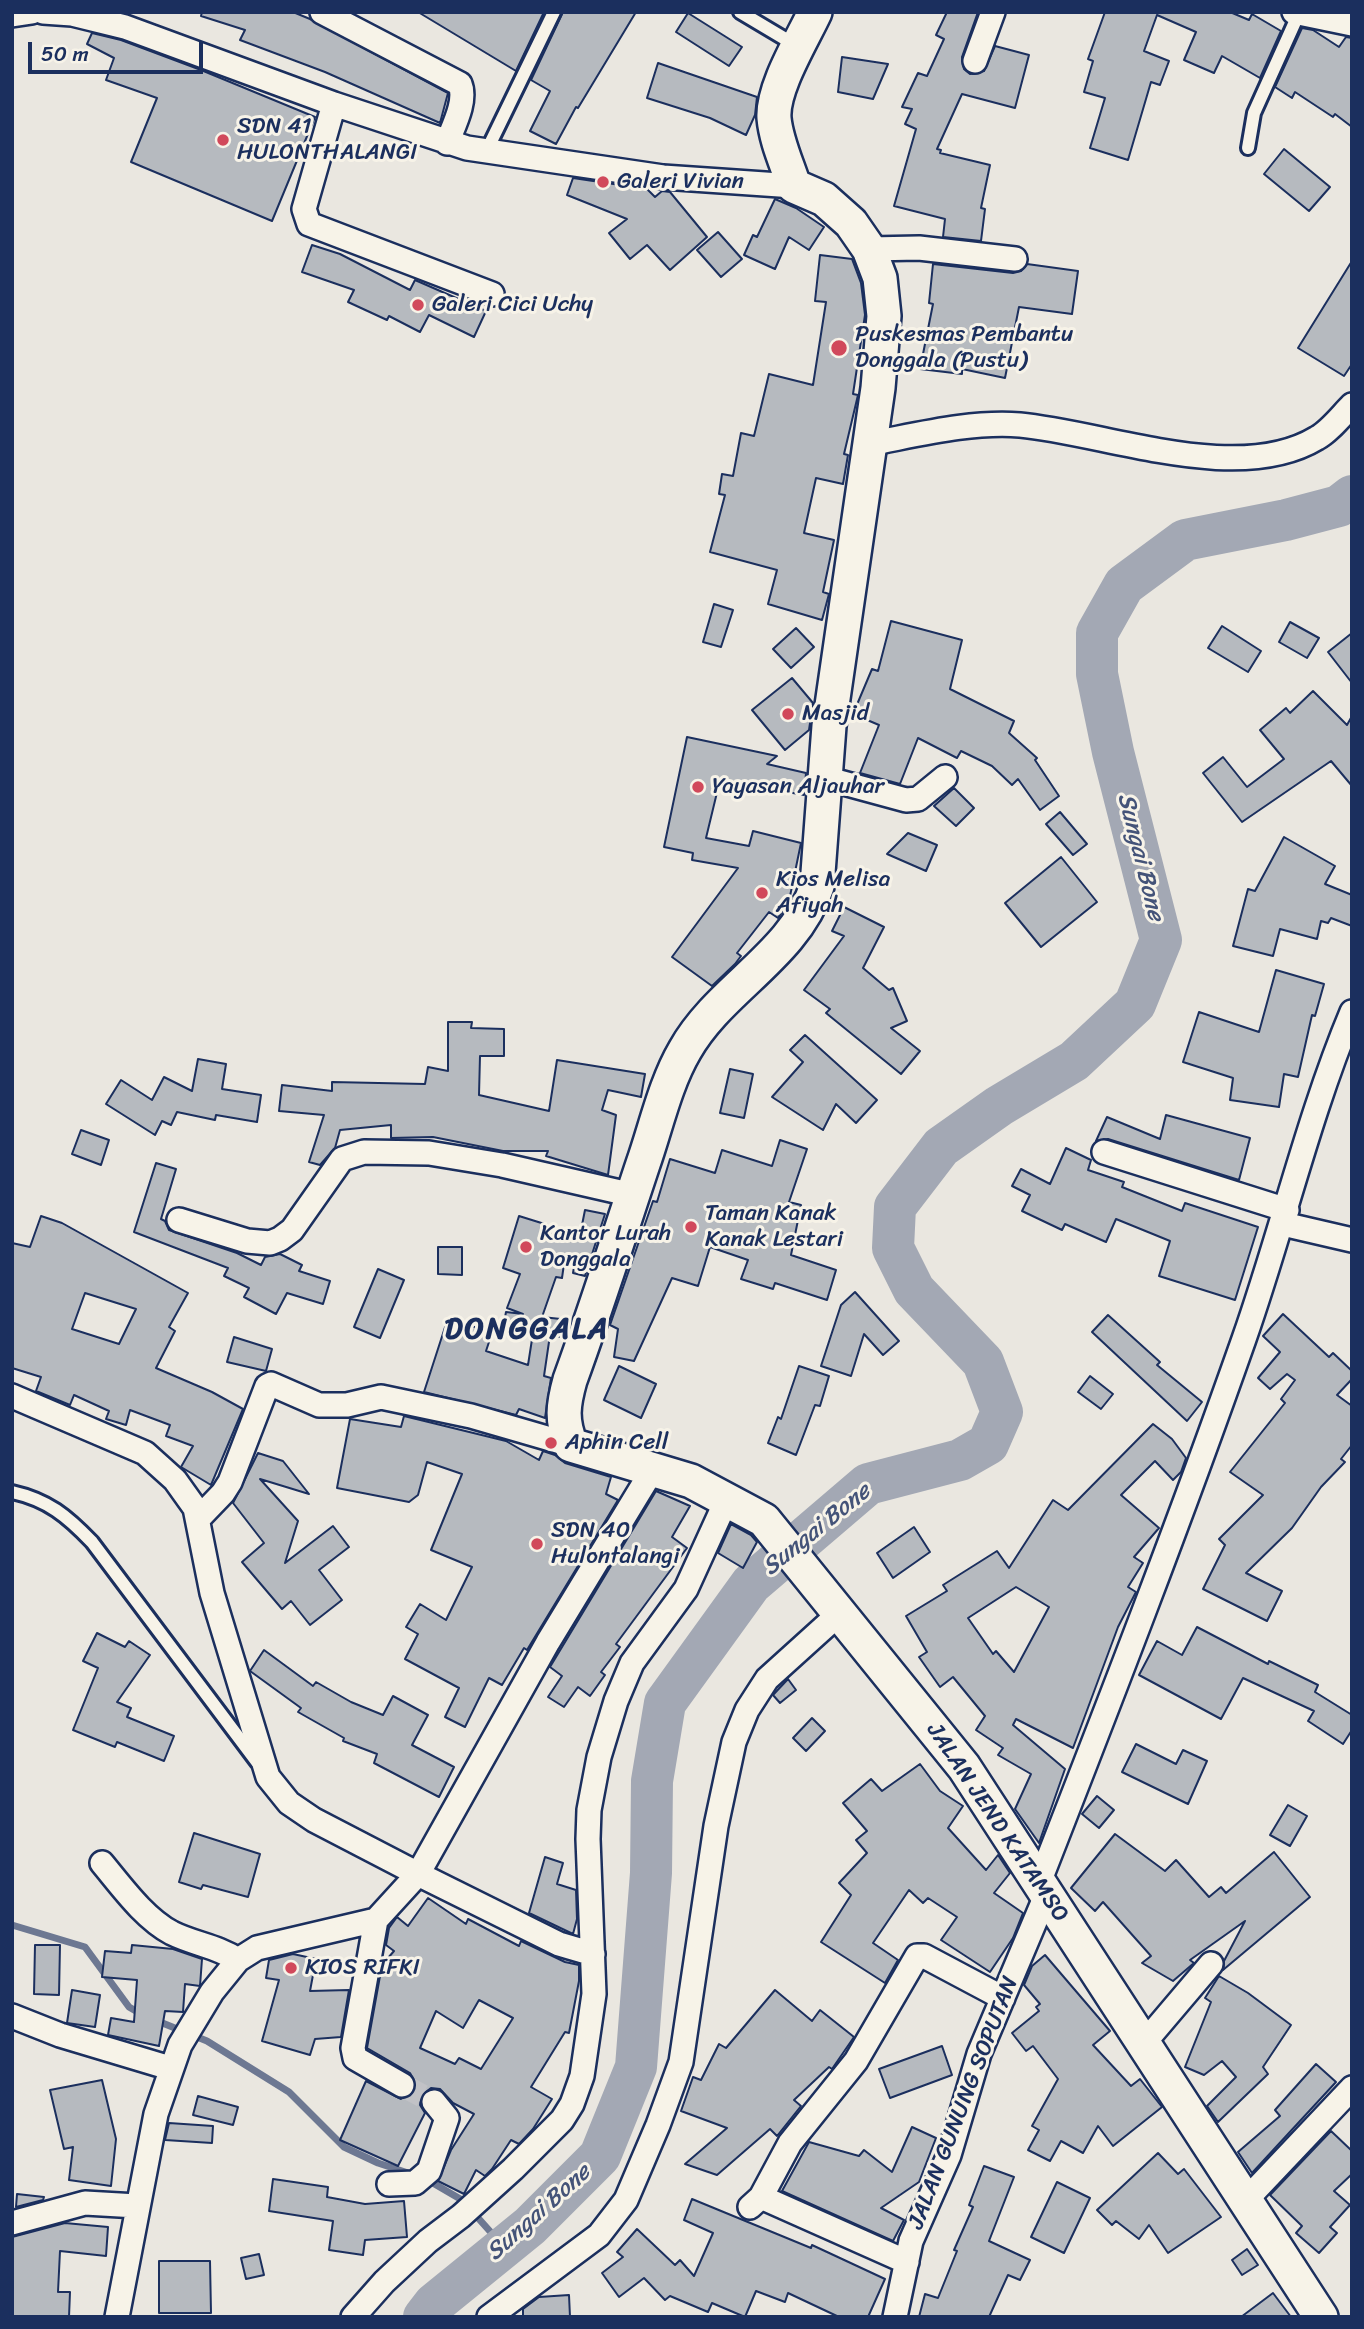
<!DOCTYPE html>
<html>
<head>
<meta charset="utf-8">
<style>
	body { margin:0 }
	#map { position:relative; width:1364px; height:2329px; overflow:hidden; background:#eae7e0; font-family:Sriracha,sans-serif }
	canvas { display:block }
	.frame { position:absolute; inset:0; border:14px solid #1b2f5e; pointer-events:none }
	.scale { position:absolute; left:28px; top:42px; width:175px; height:32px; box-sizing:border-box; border:4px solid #1b2f5e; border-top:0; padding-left:9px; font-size:21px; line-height:24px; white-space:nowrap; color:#1b2f5e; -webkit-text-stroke:5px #f7f3e8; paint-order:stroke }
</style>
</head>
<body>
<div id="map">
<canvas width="1364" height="2329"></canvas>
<div class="frame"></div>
<div class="scale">50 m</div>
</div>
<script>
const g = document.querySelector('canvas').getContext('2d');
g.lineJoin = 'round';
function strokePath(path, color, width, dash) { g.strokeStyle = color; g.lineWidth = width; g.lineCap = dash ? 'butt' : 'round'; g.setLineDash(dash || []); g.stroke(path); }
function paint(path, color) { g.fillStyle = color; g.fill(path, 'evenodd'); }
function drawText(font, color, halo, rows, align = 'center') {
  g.font = font + ' Sriracha,sans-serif'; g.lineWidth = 6; g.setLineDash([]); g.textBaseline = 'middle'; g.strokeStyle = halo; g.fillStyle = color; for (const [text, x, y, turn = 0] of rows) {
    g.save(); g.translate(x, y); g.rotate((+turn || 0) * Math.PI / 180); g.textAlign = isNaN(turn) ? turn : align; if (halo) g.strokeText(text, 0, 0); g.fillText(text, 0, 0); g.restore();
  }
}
strokePath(new Path2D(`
	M12,1925L85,1947L129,2007L141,2014
	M155,2020L207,2041L289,2092L344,2147L378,2163L411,2174
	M426,2179L462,2200L504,2247`), '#6d7892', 7);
strokePath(new Path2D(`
	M424,2317L434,2304L530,2226L600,2156L636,2067L651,1873L652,1781L665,1703L751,1584L868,1484L960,1460L988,1444L1002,1412L983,1362L914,1290L893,1248L895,1207L941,1147L999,1106L1074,1061L1135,1004L1161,940L1113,752L1097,674V633L1124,585L1185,540L1286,520L1339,506L1352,496`), '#a3a8b4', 42);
const building = new Path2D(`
	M202,12H293L310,19L448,93L440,123L325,72L240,40L245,30L201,16Z
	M418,12H544L516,71Z
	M563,12H636L578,108L576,107L556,144L530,131L550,91L531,80Z
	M947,12H978L962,57L964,69L970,74L984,71L995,46L1029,55L1015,108L962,94L937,149L941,150L940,153L990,165L981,208L985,209L981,241L943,237L945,219L894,206L916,129L905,124L912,109L902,107L918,73L927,76L944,39L936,35Z
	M1105,12H1230L1249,20L1252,14L1281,31L1260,78L1222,56L1214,73L1184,60L1196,32L1157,15L1144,51L1169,61L1160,85L1151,82L1128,160L1090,148L1105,98L1084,92L1093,61L1088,59Z
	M688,13L742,47L729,66L676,32Z
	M1302,28L1313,30L1339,47L1346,37L1352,38V127L1335,114L1333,117L1295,92L1292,98L1275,87Z
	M92,33L121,40L201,70L315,117L272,221L131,162L157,98L106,80L114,58L87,44Z
	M842,57L888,64L873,99L838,92Z
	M658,63L757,97L755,115L746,135L710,118L647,98Z
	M1284,149L1330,187L1309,211L1264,174Z
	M573,178L647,189L655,197L662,191L670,192L707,237L670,270L647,245L630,259L609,233L627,219L567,195Z
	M775,199L796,208L824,227L809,250L789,237L775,269L744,255L753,235L757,237Z
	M718,232L742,259L721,277L697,250Z
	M312,245L340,254L410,290L415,280L486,311L474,337L429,315L420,332L389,316L387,320L348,302L354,290L302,272Z
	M820,255L852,259L861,283L865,315L853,394L858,395L844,454L848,455L843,484L816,478L804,533L834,540L823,592L829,594L822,620L768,604L777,570L710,552L725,495L719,494L722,474L733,476L741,433L754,436L769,374L813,385L826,302L815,301Z
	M1352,261V364L1344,376L1298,348Z
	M933,264L1013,273L1021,271L1027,264L1078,271L1072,314L1019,307L1005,378L962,369V374L920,369L933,304L929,303Z
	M714,604L733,610L721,647L703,642Z
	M891,621L962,640L950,689L1014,721L1009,733L1037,758L1035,760L1059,796L1040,810L1018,779L1012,785L992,766L961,751L957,758L918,738L900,784L860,773L879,725L853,714L872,669L878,671Z
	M1290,622L1319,638L1307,658L1279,642Z
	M1222,626L1261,651L1248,672L1208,648Z
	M796,628L814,647L791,668L773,649Z
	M1352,633V683L1328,652Z
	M792,678L813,703L809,730L785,750L752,710Z
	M1313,691L1347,725L1352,716V786L1331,761L1242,822L1203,773L1223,757L1247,787L1284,759L1260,730L1286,708L1290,713Z
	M687,737L777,756L767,764L806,773L804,795L720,780L706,838L749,846L753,831L801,843L789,901L778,918L769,912L737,953L741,956L735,964L712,986L672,957L738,868L692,860L693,853L664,847Z
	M954,788L974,808L956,826L934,806Z
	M1060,812L1087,844L1073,855L1046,824Z
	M908,833L937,845L926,871L887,854Z
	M1284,837L1335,866L1325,884L1352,895V926L1331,918L1328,923L1321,921L1317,939L1280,929L1273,956L1233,946L1248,889L1255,891Z
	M1061,857L1097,902L1041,947L1005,903Z
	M844,907L884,927L863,968L889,990L893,988L907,1021L891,1028L920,1051L901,1074L826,1013L830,1009L804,990L844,936L832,931Z
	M1276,970L1324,984L1315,1016L1312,1015L1298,1077L1284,1074L1279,1107L1230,1100L1233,1078L1183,1062L1199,1012L1259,1032Z
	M448,1022H472L471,1028L504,1029V1056H480L479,1095L549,1111L557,1060L645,1074L641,1097L608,1090L602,1110L616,1115L608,1175L546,1156L548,1151H503L433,1137L391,1138V1125L340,1130L335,1148L320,1165L309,1162L324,1115L279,1111L282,1085L332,1091V1082L425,1084L428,1067L448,1071Z
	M805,1035L877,1100L856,1123L836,1104L823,1130L772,1097L803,1062L790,1050Z
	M198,1059L226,1064L222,1089L261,1095L257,1122L216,1115L215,1120L177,1112L171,1125L162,1121L155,1135L106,1104L121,1080L152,1100L164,1077L192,1091Z
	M730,1069L753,1074L744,1118L720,1113Z
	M1166,1115L1250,1138L1239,1180L1108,1139L1096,1141L1107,1117L1160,1139Z
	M81,1130L109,1140L101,1165L72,1154Z
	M780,1140L807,1149L789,1202L801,1205L791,1255L836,1270L827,1300L775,1283L773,1289L741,1279L748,1260L710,1247L698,1286L672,1278L634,1361L614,1357L618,1329L610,1325L653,1201L657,1202L670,1159L715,1173L722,1150L772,1166Z
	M1066,1148L1091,1160L1088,1170L1124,1182L1122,1187L1182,1211L1185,1203L1258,1227L1235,1300L1159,1276L1170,1241L1116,1219L1106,1242L1065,1224L1062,1230L1022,1211L1030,1195L1012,1186L1021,1169L1050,1184Z
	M156,1163L176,1169L161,1219L165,1221L169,1230L237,1253L261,1265L265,1257L280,1254L302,1265L299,1271L330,1281L323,1304L287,1293L276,1314L244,1297L249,1288L224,1276L228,1268L134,1232Z
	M585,1210L605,1214L585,1276L573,1273L575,1261L565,1257L562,1278L556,1277L542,1317L570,1320L565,1338L550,1335L544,1376L551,1378L545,1418L519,1409L516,1415L424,1392L448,1318L492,1333L486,1351L528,1365L533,1333L503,1328L506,1312L523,1314L507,1308L520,1274L503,1268L519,1216L580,1235Z
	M41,1216L62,1223L188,1293L169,1327L175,1331L156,1368L212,1392L243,1409L211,1485L181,1467L193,1446L166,1436L170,1425L130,1410L126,1425L106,1419L109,1411L74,1395L70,1405L36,1391L41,1377L12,1368V1243L30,1247ZM85,1293L136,1309L119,1344L72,1329Z
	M438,1247H462V1275L438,1274Z
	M378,1269L404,1280L380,1338L354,1327Z
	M855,1292L899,1341L883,1355L864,1334L851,1376L821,1366L841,1305Z
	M1283,1314L1329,1357L1333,1353L1352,1371V1379L1337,1395L1352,1406V1445L1341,1459L1345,1462L1321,1487L1292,1528L1246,1573L1282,1591L1267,1621L1203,1589L1225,1545L1219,1539L1263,1495L1230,1472L1285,1403L1281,1399L1295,1380L1287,1374L1270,1389L1258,1378L1280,1352L1263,1336Z
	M1108,1315L1160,1362L1157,1365L1202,1402L1187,1421L1092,1332Z
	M234,1337L272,1349L266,1371L227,1362Z
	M619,1366L656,1384L641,1418L604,1400Z
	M799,1366L829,1376L820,1406L815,1405L796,1455L768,1443L778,1417L781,1419Z
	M1090,1376L1113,1394L1101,1409L1078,1392Z
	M404,1416L506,1441L539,1460L543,1451L555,1455L565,1463L611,1477L606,1494L618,1500L527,1650L524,1648L502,1685L489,1678L465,1727L445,1717L459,1688L405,1659L418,1634L406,1627L420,1604L446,1620L472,1567L431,1550L462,1474L427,1462L418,1495L409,1502L337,1488L350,1419L401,1427Z
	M1153,1424L1172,1439L1186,1458L1181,1472L1173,1480L1155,1461L1121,1495L1159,1528L1134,1557L1143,1563L1128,1587L1136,1592L1118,1627L1073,1748L1016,1719L1013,1725L1065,1769L1039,1843L1015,1809L1031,1774L998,1755L1003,1748L976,1730L985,1716L953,1677L940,1687L919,1657L927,1652L906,1616L947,1591L943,1585L997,1551L1009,1568L1053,1500L1068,1510ZM1016,1587L1049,1607L1014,1672L996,1651L993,1654L968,1618Z
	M258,1453L283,1461L309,1494L260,1479L298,1521L285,1563L333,1526L349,1547L319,1570L342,1600L310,1625L291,1601L282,1609L242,1562L264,1543L233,1503Z
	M656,1491L690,1506L672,1537L687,1548L616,1644L620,1647L601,1672L605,1675L590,1696L578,1687L564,1707L548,1697L562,1676L550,1667Z
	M731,1524L751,1535L757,1542L743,1568L718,1553Z
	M914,1527L930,1552L893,1578L877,1553Z
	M1197,1627L1268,1664L1269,1661L1318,1685L1315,1692L1352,1715V1730L1343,1744L1308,1721L1314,1711L1243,1678L1221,1719L1139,1675L1157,1641L1182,1655Z
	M97,1633L125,1647L129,1641L150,1655L117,1702L131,1708L127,1717L174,1736L164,1761L117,1742L115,1747L73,1730L98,1668L83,1661Z
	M264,1650L313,1686L316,1682L351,1702L383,1715L393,1696L428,1715L412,1745L454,1767L439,1797L374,1763L377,1754L343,1741L344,1738L298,1712L301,1708L250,1671Z
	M788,1679L796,1690L780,1703L773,1695Z
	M812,1718L825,1731L806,1751L793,1738Z
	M1136,1744L1176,1764L1183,1750L1207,1761L1188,1804L1122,1772Z
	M920,1764L940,1791L963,1806L948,1828L986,1870L998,1855L1010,1873L994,1893L1023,1913L1013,1938L990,1972L941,1940L957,1917L928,1898L923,1903L909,1890L873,1943L898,1960L885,1983L821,1942L851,1895L839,1883L867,1853L856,1840L867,1831L843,1803L871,1779L882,1791Z
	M1097,1796L1114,1810L1099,1828L1082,1814Z
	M1288,1805L1307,1816L1290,1846L1270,1835Z
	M194,1833L260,1854L248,1897L203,1885L201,1889L179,1882Z
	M1115,1834L1165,1871L1176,1860L1209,1897L1221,1887L1226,1893L1274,1852L1310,1897L1223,1970L1224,1961L1245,1921L1190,1960L1194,1963L1173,1981L1142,1963L1151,1956L1103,1902L1095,1911L1071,1888Z
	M545,1857L563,1863L557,1884L576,1890L577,1919L573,1934L529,1913Z
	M428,1898L466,1924L468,1919L519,1946L521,1941L565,1962L579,1965V1981L569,2033L565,2032L531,2087L552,2099L533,2129L519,2144L511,2140L492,2169L485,2176L476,2170L464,2194L438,2181L451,2150L474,2114L453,2103L440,2089L431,2088L421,2096L420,2105L425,2113L398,2166L340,2140L366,2081L401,2099L414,2091L416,2084L410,2073L367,2048L382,1965L394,1951L386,1945L389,1928L397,1917L408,1926ZM479,2000L513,2018L481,2069L459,2058L455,2064L420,2048L436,2011L463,2028Z
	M35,1945H60L59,1995L34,1994Z
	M132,1945L173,1949L202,1959L200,1986L185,1984L183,2012L165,2011L159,2046L108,2035L111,2018L134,2022L137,1980L102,1977L105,1951L131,1953Z
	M293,1954L316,1959L310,1991L349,1990L341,2037L315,2039L310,2055L262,2041L279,1980L266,1978L269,1960Z
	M1045,1955L1110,2031L1093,2045L1131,2086L1140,2079L1162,2107L1113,2146L1098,2126L1083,2153L1061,2141L1050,2161L1028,2150L1039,2130L1032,2126L1058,2079L1033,2046L1026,2051L1012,2033L1039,2011L1036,2007L1040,2004L1024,1985L1032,1966Z
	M1219,1976L1248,1993L1291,2025L1263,2067L1268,2074L1218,2122L1207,2106L1236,2077L1222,2061L1204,2075L1185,2067L1211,2002L1205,1998Z
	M72,1990L100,1995L95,2027L67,2023Z
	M775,1990L812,2021L820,2010L854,2037L832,2069L829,2067L794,2100L801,2106L777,2136L770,2129L717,2175L685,2164L727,2128L681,2111L693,2077L701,2080L719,2044L726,2048Z
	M942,2046L952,2075L890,2098L879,2069Z
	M1316,2064L1336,2082L1252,2173L1238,2152L1280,2116L1275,2110Z
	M102,2080L116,2139L111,2186L69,2180L73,2147L64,2149L50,2090Z
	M198,2096L238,2107L233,2125L193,2115Z
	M169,2123L213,2126L212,2143L165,2140Z
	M912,2127L936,2138L919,2182L881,2208L904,2220L893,2241L782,2191L809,2142L859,2156L864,2150L892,2172Z
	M1331,2131L1352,2151V2174L1334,2191L1350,2205L1330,2227L1337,2233L1319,2253L1296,2233L1302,2226L1270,2195Z
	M1158,2153L1178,2174L1184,2169L1221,2217L1168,2253L1149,2225L1139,2239L1116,2221L1112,2225L1097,2210Z
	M984,2166L1014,2177L989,2241L1030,2260L1020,2280L1008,2275L989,2317H919L925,2294L938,2298L957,2251L954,2250L973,2207L969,2205Z
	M273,2179L328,2187L327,2197L365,2204L404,2201L407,2237L365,2240L363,2255L329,2250L333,2221L269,2211Z
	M1057,2182L1090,2198L1064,2253L1031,2237Z
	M17,2194L44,2197L43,2200L16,2207Z
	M692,2199L811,2248L812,2245L885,2279L868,2317H839L788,2293L785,2302L756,2291L745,2317L712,2303L708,2312L670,2296L665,2300L644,2278L619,2297L602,2273L623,2257L617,2252L637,2229L675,2265L680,2260L694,2276L713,2233L684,2220Z
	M65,2223L108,2227L106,2256L60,2251L58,2292H70L69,2317H12V2237Z
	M1247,2249L1258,2265L1242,2275L1232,2260Z
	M259,2254L264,2275L246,2279L241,2258Z
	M159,2261H210L211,2313H159Z
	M1273,2293L1291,2317H1241Z
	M569,2295L570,2317H523V2309L539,2297Z`);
paint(building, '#b6babf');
strokePath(building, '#1b2f5e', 2);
strokePath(new Path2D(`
	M402,2085L434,2102`), '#c1c2c6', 23, [23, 11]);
const lane = new Path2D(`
	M740,12L797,46
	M1248,148L1254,113L1299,13
	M486,152L554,12
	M12,1492C48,1500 67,1516 92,1542L257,1762`);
const street = new Path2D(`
	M43,12L72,14L125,27L334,104L467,148L663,177L794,186
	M322,12L460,84C467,101 453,127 447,143
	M1294,12L1352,24
	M12,15L32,12
	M975,61L993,12
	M334,104L304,209L309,224L492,294
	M869,249L919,248L1015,259
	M868,444C917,435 970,421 1020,425C1106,433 1238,486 1317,438C1330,431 1341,416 1352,405
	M825,778L906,800L918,799L945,777
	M1104,1152L1287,1210
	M179,1220L247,1241L270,1243L280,1239L292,1230L342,1159L364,1152L429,1153L502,1165L633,1195
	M1283,1224L1352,1240
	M12,1396L145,1453L175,1480L195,1508L212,1593L268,1777L289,1803L314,1820L418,1874L559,1944L593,1954
	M198,1519L223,1493L230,1482L267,1386L271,1384L319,1405H347L381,1397L471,1416L571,1445
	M102,1863C122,1887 144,1918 172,1933C194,1944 217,1946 238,1960
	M1040,1880C1110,1701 1180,1521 1244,1339C1282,1231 1308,1117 1352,1012
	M376,1920L353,2048L355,2058L402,2085
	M12,2016L60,2035L170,2068
	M1144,2043L1211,1964
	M389,2184L415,2183L429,2171L447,2118L434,2102
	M761,2197L907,2262
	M1246,2200L1352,2088
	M750,2207L761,2197L790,2143L856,2061L917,1956H924L1003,1998
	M12,2223L85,2203L137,2206
	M117,2317L156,2114L180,2045L212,1992L238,1960L257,1948L376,1920L418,1874L548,1642L653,1469
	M353,2317L384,2282L428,2241L461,2216L513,2169L562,2120L572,2104L582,2076L594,1994L588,1839L589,1810L599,1757L616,1701L632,1663L686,1589L727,1499
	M489,2317L599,2235L626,2200L658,2125L681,2062L716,1826L734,1742L747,1710L767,1679L840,1613
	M895,2317L911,2241L949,2155L979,2054L1047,1893`);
const secondary = new Path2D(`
	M815,12C802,40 772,88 774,118C776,141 787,164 794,186L824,199L851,223L869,249L880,278L884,316L878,388L829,726L817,886C794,956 720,988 685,1050C665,1084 656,1127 643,1164C619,1236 596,1309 570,1380C563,1405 561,1420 571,1445L691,1481L764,1520L964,1767L1321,2317`);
strokePath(lane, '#1b2f5e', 18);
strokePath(street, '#1b2f5e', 28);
strokePath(secondary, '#1b2f5e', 38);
strokePath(lane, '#f7f3e8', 12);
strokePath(street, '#f7f3e8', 23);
strokePath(secondary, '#f7f3e8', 33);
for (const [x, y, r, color] of [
	[223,140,7,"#d1495b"],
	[603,182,7,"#d1495b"],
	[418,305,7,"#d1495b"],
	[839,348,9,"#d1495b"],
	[788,714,7,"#d1495b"],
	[698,787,7,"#d1495b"],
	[762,893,7,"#d1495b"],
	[691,1227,7,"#d1495b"],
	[526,1247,7,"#d1495b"],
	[551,1443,7,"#d1495b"],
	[537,1544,7,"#d1495b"],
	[291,1968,7,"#d1495b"]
]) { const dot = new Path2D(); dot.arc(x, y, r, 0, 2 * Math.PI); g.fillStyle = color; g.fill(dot); strokePath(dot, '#f7f3e8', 2.5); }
drawText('23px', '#1b2f5e', '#f7f3e8', [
	["SDN 41",237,127],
	["HULONTHALANGI",237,153],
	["Galeri Vivian",617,182],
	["Galeri Cici Uchy",432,305],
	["Puskesmas Pembantu",855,335],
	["Donggala (Pustu)",855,361],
	["Masjid",802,714],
	["Yayasan Aljauhar",712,787],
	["Kios Melisa",776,880],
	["Afiyah",776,906],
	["Taman Kanak",705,1214],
	["Kanak Lestari",705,1240],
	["Kantor Lurah",540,1234],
	["Donggala",540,1260],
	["Aphin Cell",565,1443],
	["SDN 40",551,1531],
	["Hulontalangi",551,1557],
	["KIOS RIFKI",305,1968]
], 'left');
drawText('23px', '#1b2f5e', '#f7f3e8', [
	["JALAN JEND KATAMSO",997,1823,56],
	["JALAN GUNUNG SOPUTAN",964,2103,-69]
]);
drawText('italic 24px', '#445378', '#f7f3e8', [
	["Sungai Bone",1140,857,76],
	["Sungai Bone",817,1530,-39],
	["Sungai Bone",539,2213,-42]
]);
g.letterSpacing = '2px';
drawText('bold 30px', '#1b2f5e', '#f7f3e8', [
	["DONGGALA",527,1330]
]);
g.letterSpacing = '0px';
</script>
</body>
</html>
